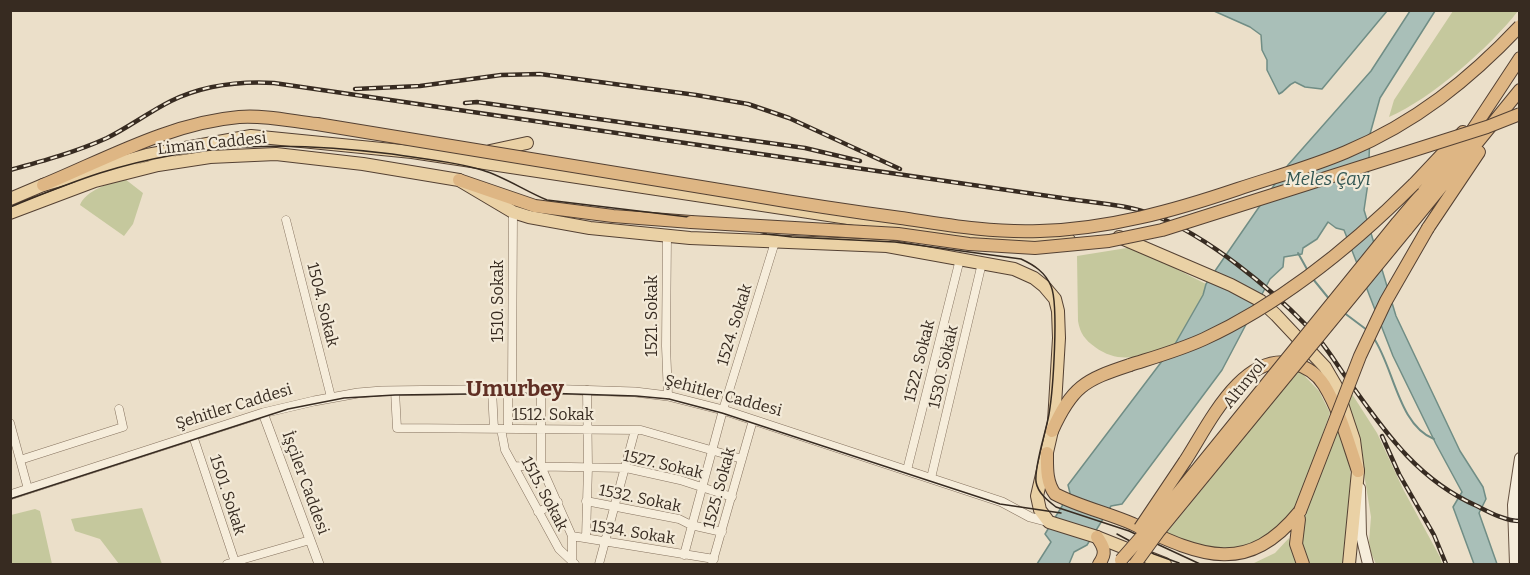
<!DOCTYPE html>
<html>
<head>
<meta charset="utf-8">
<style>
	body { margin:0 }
	#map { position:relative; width:1530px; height:575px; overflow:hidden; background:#ebdfc9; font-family:Bitter,serif }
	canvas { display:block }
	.frame { position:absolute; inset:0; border:12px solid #372b21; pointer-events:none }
</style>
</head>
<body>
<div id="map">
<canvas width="1530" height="575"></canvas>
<div class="frame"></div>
</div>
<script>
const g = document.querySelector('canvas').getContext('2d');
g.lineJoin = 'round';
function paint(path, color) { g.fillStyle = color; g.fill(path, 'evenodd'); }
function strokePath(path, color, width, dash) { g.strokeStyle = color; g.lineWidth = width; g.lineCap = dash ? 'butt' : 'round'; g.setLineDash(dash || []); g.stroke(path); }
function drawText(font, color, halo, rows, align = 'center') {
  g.font = font + ' Bitter,serif'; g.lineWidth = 4.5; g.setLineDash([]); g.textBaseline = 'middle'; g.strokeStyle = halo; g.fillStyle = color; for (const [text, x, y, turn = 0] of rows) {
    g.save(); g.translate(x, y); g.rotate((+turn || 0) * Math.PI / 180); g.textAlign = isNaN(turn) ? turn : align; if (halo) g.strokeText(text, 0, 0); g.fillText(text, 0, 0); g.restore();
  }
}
paint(new Path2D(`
	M1453,11H1518C1490,47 1431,99 1389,117L1394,100Z
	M125,179L143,193L133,224L124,236L80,205C85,191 111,182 125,179Z
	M1133,247L1206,284L1203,295L1175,344C1147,354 1122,367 1095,347C1085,340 1080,333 1078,321L1077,256Z
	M1299,370L1319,391L1330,413L1294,516L1240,556L1165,535Z
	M1352,394L1377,433L1403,489L1440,557L1442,564H1376L1371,553L1369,542L1371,517L1357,430L1346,405Z
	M1337,429C1361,469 1348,521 1344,564H1307L1302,542L1305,511Z
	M142,508L162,564H119L100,539L75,531L71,519Z
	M35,509L40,511L52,564H11V515Z
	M1289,538L1297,564H1252L1275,553Z`), '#c5c89d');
const water = new Path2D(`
	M1214,11H1387L1322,89L1305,87L1295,82C1287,85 1286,91 1279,94L1267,70V60L1262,50L1261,35L1250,27Z
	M1410,11H1435L1380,98L1370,134L1368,183L1364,210L1396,316L1460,451L1483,487L1486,499L1479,513L1497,564H1474L1453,507L1462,492L1436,444L1393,356L1344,230L1336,228L1328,222L1317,239L1303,248L1302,254L1284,257L1283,267L1270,279L1222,370L1122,504L1111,506L1087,545L1074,552L1069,564H1037L1051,542L1045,534L1070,493L1068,485L1175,344L1203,295L1206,284L1288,165L1371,71Z`);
paint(water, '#a9bfb8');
strokePath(water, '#708d85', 1.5);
strokePath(new Path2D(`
	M1298,253L1308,271
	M1313,279L1330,300
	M1343,312L1367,330
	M1373,337C1394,367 1398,425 1434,439`), '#708d85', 2);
const minor = new Path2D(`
	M286,220L331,397
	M667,235L666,346L668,396
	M508,389V429
	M541,389V466L572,536
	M492,390L494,429
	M512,390L513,212
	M395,391L397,428L641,430L742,459
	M10,423L28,489
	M501,429L505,450L559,549L575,564
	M193,436L235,562
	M20,460L123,427L119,409
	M514,466L626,468L680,480L732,497
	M907,470L960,259
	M931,478L982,263
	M586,501L679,519L691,525L722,532
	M538,512L558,502
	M586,538L588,467L587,390
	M684,555L723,410L775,242
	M572,560V536L714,559
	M227,564L310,540
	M599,564L635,430
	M712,564L753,420`);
const tertiary = new Path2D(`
	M263,413L319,564
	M10,495L263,413L314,401L358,393L382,391L541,389L635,392L668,396L723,410L1002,502L1030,517L1049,522`);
const secondary = new Path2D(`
	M1360,488L1361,535L1368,564
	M1515,564L1513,505L1520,458`);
const primary = new Path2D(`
	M490,151L527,143
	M10,199L43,185L147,155L251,136L412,152L954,234L1005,239L1069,240
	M10,213L95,181L158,165L210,157L276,154L363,164L459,180L513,212L529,217L590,228L690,238L887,246L1014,269L1034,278L1044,286L1055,299L1058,311L1059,338L1054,422L1037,496L1040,510L1049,522L1097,537L1165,564
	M1119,237L1231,285L1261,301L1276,315L1325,367L1336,386L1354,440L1358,471L1349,564`);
const trunk = new Path2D(`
	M459,180L535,206L613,216L691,222
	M1414,184L1463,132
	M43,185C106,159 170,123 239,117C265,115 291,121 317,124
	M1397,223L1462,146L1520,58
	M1428,228L1479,152
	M1406,230L1520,90
	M1052,431C1072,387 1084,380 1130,365
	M1047,453C1047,467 1046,482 1055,494C1080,507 1108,513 1133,524C1204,558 1248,575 1300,511
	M1185,461C1208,426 1242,350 1295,364C1307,367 1317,374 1324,385C1340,411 1348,442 1358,471
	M1299,519L1296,544L1303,564
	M1097,537C1104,547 1107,553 1099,564`);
strokePath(minor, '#85725f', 9);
strokePath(tertiary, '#85725f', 10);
strokePath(secondary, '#675342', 12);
strokePath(primary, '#544133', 14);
strokePath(trunk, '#544133', 14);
strokePath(minor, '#f6eddb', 8);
strokePath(tertiary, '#f6eddb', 9);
strokePath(secondary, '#f6eddb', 10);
strokePath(primary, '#ead1a5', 12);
strokePath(trunk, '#deb684', 12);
strokePath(new Path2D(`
	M10,207C40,195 69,183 100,173C198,142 291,141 392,154C422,159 453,161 482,170C505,177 525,191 547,200L705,219L767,234L792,237L895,242L1021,259C1034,265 1045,272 1051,286C1059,305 1053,391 1049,414C1046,432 1034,466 1036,482C1038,493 1047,500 1056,507L1129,531L1200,564
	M10,499L288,409L344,398L395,395L542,393L636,396L669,399L722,413L1000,504L1061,513
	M1117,534L1154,554L1179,563`), '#372b21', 1.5);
const rail = new Path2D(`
	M355,89L420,86L501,75L540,74L696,95L748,104L789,118L900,169
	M465,103L477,102L805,148L860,161
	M10,170C43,161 76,152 107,138C129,127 149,112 171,101C204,85 238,81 274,83C537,122 800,160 1062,198C1093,203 1128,204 1156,216C1208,237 1268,286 1307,326C1321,339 1332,357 1343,373C1382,427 1414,478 1477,506C1489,512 1505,521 1520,521
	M1382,436L1399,474L1434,535L1446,564`);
strokePath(rail, '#372b21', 4.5);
strokePath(rail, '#f3ead8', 2, [7]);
const trunkBridge = new Path2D(`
	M317,124C459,147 601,170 744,194C796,203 848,211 901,218C947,225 993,233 1040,231C1108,229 1173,211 1238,189C1274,177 1311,167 1346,152C1415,123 1469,80 1520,26
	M691,222L898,234L969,244L1035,248L1109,241L1162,230L1487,127L1520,114
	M1130,365C1155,357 1180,350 1204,339C1282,303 1353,245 1414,184
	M1300,511L1360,356L1386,301L1428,228
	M1140,528L1185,461
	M1121,560L1157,519L1397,223
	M1135,564L1159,531L1406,230`);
strokePath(trunkBridge, '#544133', 14, []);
strokePath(trunkBridge, '#deb684', 12);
drawText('16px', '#372b21', '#f3ead8', [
	["Liman Caddesi",212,144,-6],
	["1510. Sokak",499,301,-90],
	["1504. Sokak",322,305,76],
	["1521. Sokak",653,316,-90],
	["1524. Sokak",735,325,-73],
	["1522. Sokak",920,361,-76],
	["1530. Sokak",944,367,-77],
	["Altınyol",1245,384,-51],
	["Şehitler Caddesi",723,396,15],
	["Şehitler Caddesi",234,407,-17],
	["1512. Sokak",553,416],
	["1527. Sokak",663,465,13],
	["İşçiler Caddesi",305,483,70],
	["1525. Sokak",720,488,-75],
	["1515. Sokak",544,494,62],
	["1501. Sokak",227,495,72],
	["1532. Sokak",640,499,12],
	["1534. Sokak",633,533,9]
]);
drawText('italic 18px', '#325652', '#f3ead8', [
	["Meles Çayı",1328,180]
]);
drawText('bold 22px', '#602f24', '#f3ead8', [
	["Umurbey",515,390]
]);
</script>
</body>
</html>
